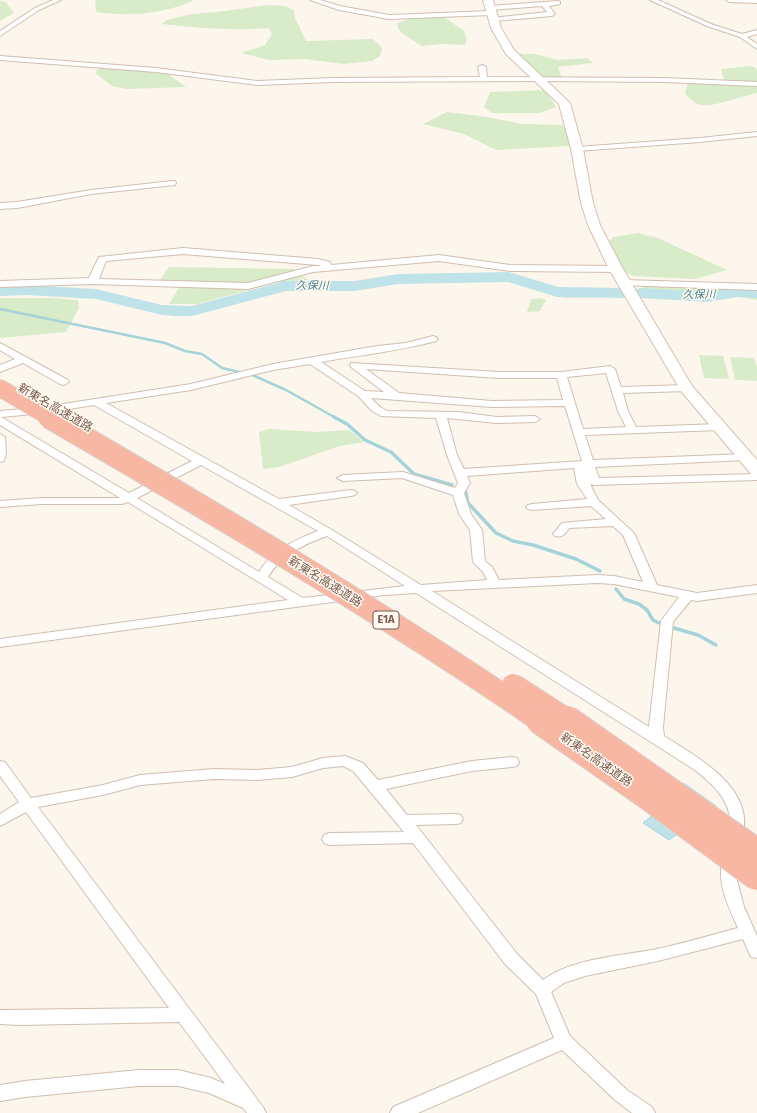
<!DOCTYPE html>
<html>
<head>
<meta charset="utf-8">
<style>
	body { margin:0 }
	canvas { display:block; background:#fdf6ec }
</style>
</head>
<body>
<canvas width="757" height="1113"></canvas>
<script>
const g = document.querySelector('canvas').getContext('2d');
g.lineJoin = 'round';
function paint(path, color) { g.fillStyle = color; g.fill(path, 'evenodd'); }
function strokePath(path, color, width, dash) { g.strokeStyle = color; g.lineWidth = width; g.lineCap = dash ? 'butt' : 'round'; g.setLineDash(dash || []); g.stroke(path); }
function drawText(font, color, halo, rows, align = 'center') {
  g.font = font + ' "Fira Sans","Noto Sans JP",sans-serif'; g.lineWidth = 3; g.setLineDash([]); g.textBaseline = 'middle'; g.strokeStyle = halo; g.fillStyle = color; for (const [text, x, y, turn = 0] of rows) {
    g.save(); g.translate(x, y); g.rotate((+turn || 0) * Math.PI / 180); g.textAlign = isNaN(turn) ? turn : align; if (halo) g.strokeText(text, 0, 0); g.fillText(text, 0, 0); g.restore();
  }
}
paint(new Path2D(`
	M96,0H194C166,14 127,17 96,12L95,2Z
	M0,1L6,2L14,13L0,21Z
	M268,5L284,6L294,10L295,18L306,41L373,39L382,48L380,56L372,61L344,64L304,59L269,60L241,53L265,45L272,34L269,28C234,31 198,28 162,24L167,20L192,14L217,12Z
	M442,16L464,31L467,40L465,45L443,44L422,46L403,34L398,28L397,23L413,18Z
	M519,54H535L557,60L587,58L593,63L558,67L562,78H544Z
	M752,66L757,69V93C745,95 711,108 701,105C694,103 690,99 685,94L688,82L724,80L721,69Z
	M100,67L168,74L186,87L126,89L112,86L95,73Z
	M545,90L556,107L540,113H492L484,107L490,92Z
	M447,112L481,116L522,124L563,125L571,146L496,150L464,134L423,124Z
	M638,233L658,238L727,270L695,279L633,276L627,273L607,244L613,237Z
	M169,267L293,269L308,280L278,282L197,304H169L179,288L160,280Z
	M642,286L757,288V300L734,296L706,298L647,295Z
	M549,292H623L627,296L564,298Z
	M0,298H52L78,300L79,308L66,332L0,338Z
	M540,298L546,300L540,311L527,312L531,299Z
	M699,355L723,356L729,379L704,378Z
	M730,357L754,358L757,368V381L735,380Z
	M269,429L317,432L349,430L364,442L340,446L279,467L263,469L259,432Z`), '#d8ecc9');
const water = new Path2D(`
	M685,784L716,806L669,840L643,823L658,811L652,806Z`);
paint(water, '#bfe3e8');
strokePath(water, '#a5d3da', 1);
strokePath(new Path2D(`
	M0,309L165,343L185,351L202,354L222,368L239,372
	M250,374L286,390L336,418`), '#a5d3da', 2.5);
strokePath(new Path2D(`
	M334,417L347,424L365,440L391,452L414,474L452,485
	M465,489L468,503L496,533L513,541L533,545L576,559L600,571
	M616,589L624,599L639,604L647,610L653,620L659,623
	M674,628L698,635L716,645`), '#a5d3da', 3.5);
paint(new Path2D(`
	M509,272L558,287L626,288L631,290L633,292L635,290L640,288L707,292L738,287L757,288V298L738,297L707,302L640,298L635,296L633,294L631,296L626,298L557,297L508,282L398,284L355,291H286L192,316H175L162,315L96,299L26,295L0,296V286L26,285L96,289L162,305L192,306L285,281H355L398,274Z`), '#bfe3e8');
const street = new Path2D(`
	M53,0H61L39,10L0,36V31L35,8Z
	M310,0H320L340,6L389,15L491,11L494,13L491,15L389,19L339,10Z
	M650,0H658L711,24L742,34L757,30V34L747,37L757,44V49L740,37L707,26Z
	M726,0H757V3L729,2Z
	M558,1L560,2V4L549,6L555,14L552,16L494,21L492,20V18L547,12L542,6L490,10L487,8L490,6Z
	M0,56L156,68L257,81L333,78L480,77L478,67L482,65L486,67L487,77L665,78L757,82V86L665,82L539,81L333,82L257,85L156,72L0,60Z
	M757,132V136L700,142L577,151L573,149L577,147L700,138Z
	M172,181H175L176,183L175,185L91,194L17,208L0,209V203L17,202L91,190Z
	M183,248L318,259L330,262L331,265L439,255L510,265L616,266L621,269L616,272L510,271L439,261L313,272L248,289L93,284L0,287V281L89,278L99,257ZM183,254L318,265L322,266H313L248,283L99,279L106,261Z
	M624,280L757,284V290L621,285L619,283Z
	M433,336L436,337L438,339L436,341C399,351 360,355 321,362L365,391L384,392L351,367L350,365L351,363L499,372H561L610,366L615,369L621,387L686,385L691,388L686,391L623,393L628,411L636,427L719,424L724,427L719,430L585,435L593,460L746,454L751,457L746,460L595,467L599,478L757,474V480L594,485L590,484L588,480L598,500L634,533L657,585L697,593L757,585V593L697,601L691,600L673,622L663,727L664,736C694,755 748,784 744,826C744,831 744,836 741,841L736,843L731,841C727,834 731,827 730,820C729,798 711,783 695,770L416,593L384,595L0,647V639L288,600L128,502L122,504H42L0,507V501L42,498H120L0,425V411L44,407L191,384L273,364L377,346L406,343ZM310,364L358,396L372,411L381,416L436,418L447,455L458,483L455,488L403,472L343,475L337,478L343,481L402,478L453,495L459,514L470,530L473,562L483,572L487,580L421,585L332,530L289,505L351,496L355,495L357,493L355,491L351,490L279,499L106,403L191,390L273,370ZM366,369L499,378H557L563,400L492,401L399,393ZM606,373L618,411L626,427L583,429L567,377ZM371,398L492,407L565,406L582,461L464,469L457,455L447,418L497,423L535,422L540,419L535,416L497,417L458,412L387,411L380,407ZM94,405L192,461L129,493L1,417L44,413ZM201,465L318,531C296,539 271,551 259,572L137,498ZM574,468L577,484L587,499L532,504L528,505L526,507L528,509L532,510L591,506L606,519L562,523L553,534L555,536C563,538 565,534 569,528L613,526L623,535L643,582L614,576L597,575L499,580L492,567L485,561L482,530L471,514L464,493L470,483L467,476ZM327,536L405,586L303,598L268,577C280,556 304,544 327,536ZM597,583L614,584L679,597L661,621L649,727L432,591Z
	M0,343L68,380L69,382L64,385L60,384L23,363L0,372V365L15,359L0,350Z
	M0,434L5,437L6,453L4,461L0,462Z
	M345,756L363,763L378,780L472,761L512,757L517,758L519,762L517,766L512,767L472,771L386,789L407,815L456,814L461,815L463,819L461,823L456,824L416,825L517,954L543,980C573,958 621,956 657,949C684,943 711,935 738,928C728,906 713,876 726,853L731,851L736,853L739,857L736,876L744,907L757,936V958L751,957L743,939L658,961L585,976L564,983L551,992L570,1036L627,1090L652,1107L655,1113H632L615,1100L562,1050L418,1113H390L393,1107L554,1038L536,994L505,964L413,843L329,845L324,843L322,839L324,835L329,833L404,832L353,771L343,766L323,768L292,777L257,780L214,779L140,785L103,795L38,807L263,1107L266,1113H247L243,1108L209,1093L178,1086H139L25,1097L0,1101V1085L25,1081L139,1070H178L211,1078L225,1084L179,1022L19,1025L0,1024V1010L169,1008L26,812L0,826V814L19,802L0,776V761L5,762L31,798L103,785L140,775L214,769L257,770L292,767L323,758Z`);
const secondary = new Path2D(`
	M483,0H493L501,28L514,50L570,103L583,149L593,203L600,225L623,269L692,386L757,460V475L751,474L681,391L609,269L588,225L581,203L571,149L559,104L506,54L491,28Z`);
strokePath(street, '#d1beb0', 2);
strokePath(secondary, '#d6c0b0', 2);
paint(street, '#fff');
paint(secondary, '#fff');
const highwayBridgeFar2 = new Path2D(`
	M0,388L51,418`);
const highwayBridgeFar1 = new Path2D(`
	M49,417C216,514 382,612 541,721
	M513,685L569,721`);
const highwayBridge = new Path2D(`
	M540,720L646,794L757,876
	M567,720L757,853`);
strokePath(highwayBridgeFar2, '#dad1cd', 18, []);
strokePath(highwayBridgeFar1, '#dad1cd', 24, []);
strokePath(highwayBridge, '#dad1cd', 30, []);
strokePath(highwayBridgeFar2, '#f7b7a3', 17);
strokePath(highwayBridgeFar1, '#f7b7a3', 22);
strokePath(highwayBridge, '#f7b7a3', 28);
drawText('italic 11px', '#437c86', '#fffaf3', [
	["久保川",312,286,1],
	["久保川",699,295,-1]
]);
for (const [x, y, w] of [
	[386,620,26]
]) { const box = new Path2D(); box.roundRect(x - w / 2, y - 9, w, 18, 3); g.fillStyle = '#fffaf3'; g.fill(box); strokePath(box, '#7a5c4d', 1); }
drawText('bold 11px', '#7a5c4d', null, [
	["E1A",386,620]
]);
drawText('12px', '#7a5c4d', '#fffaf3', [
	["新東名高速道路",55,408,30],
	["新東名高速道路",325,582,32],
	["新東名高速道路",596,760,35]
]);
</script>
</body>
</html>
